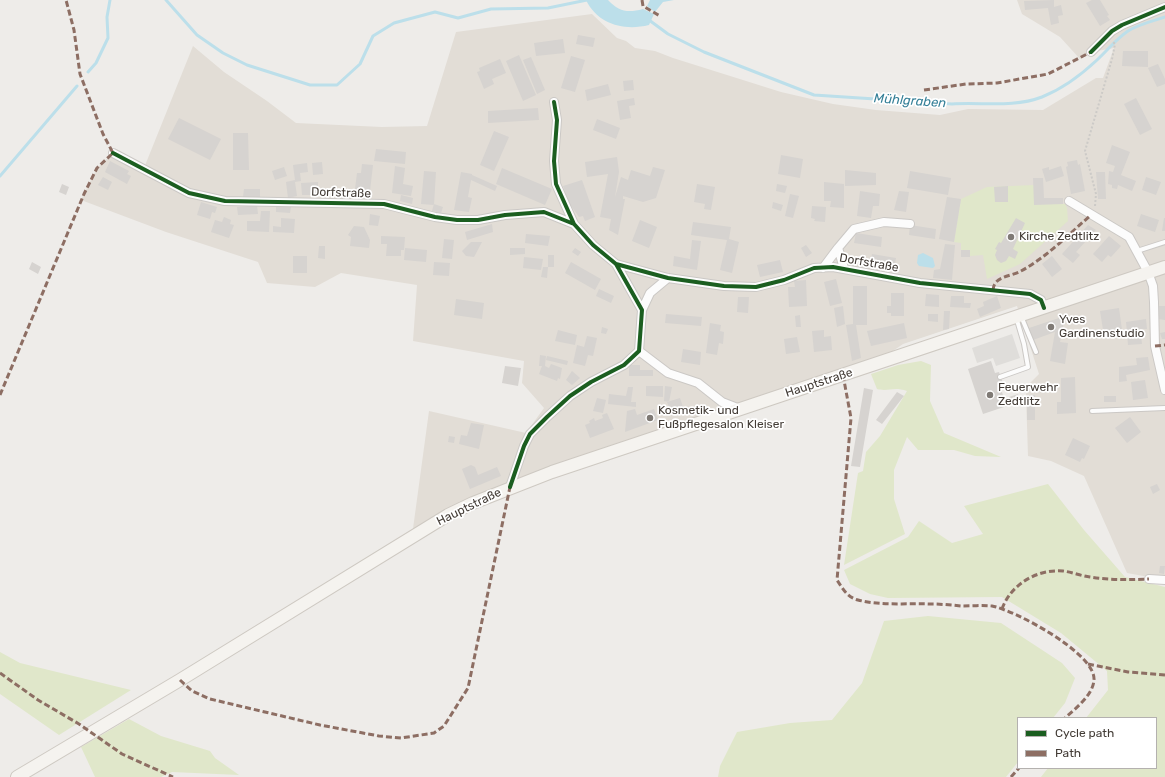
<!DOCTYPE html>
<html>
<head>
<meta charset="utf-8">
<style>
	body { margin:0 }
	#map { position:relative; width:1165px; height:777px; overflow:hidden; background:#eeece9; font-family:Rubik,sans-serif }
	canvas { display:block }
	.legend { position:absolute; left:1017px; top:717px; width:140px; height:52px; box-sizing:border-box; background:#fff; border:1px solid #b4b1af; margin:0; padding:5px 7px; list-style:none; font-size:12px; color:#433c36 }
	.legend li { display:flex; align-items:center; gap:8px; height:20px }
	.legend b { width:20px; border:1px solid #b4b1af }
</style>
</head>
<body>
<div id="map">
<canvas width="1165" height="777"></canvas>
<ul class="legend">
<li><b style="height:5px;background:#1b5e20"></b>Cycle path</li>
<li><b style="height:5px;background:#8d6e63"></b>Path</li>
</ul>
</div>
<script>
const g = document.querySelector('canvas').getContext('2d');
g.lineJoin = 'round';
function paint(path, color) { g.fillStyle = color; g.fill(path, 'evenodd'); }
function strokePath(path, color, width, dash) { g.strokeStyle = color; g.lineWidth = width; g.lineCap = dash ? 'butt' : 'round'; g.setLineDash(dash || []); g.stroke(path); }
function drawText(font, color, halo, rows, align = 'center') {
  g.font = font + ' Rubik,sans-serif'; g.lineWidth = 3.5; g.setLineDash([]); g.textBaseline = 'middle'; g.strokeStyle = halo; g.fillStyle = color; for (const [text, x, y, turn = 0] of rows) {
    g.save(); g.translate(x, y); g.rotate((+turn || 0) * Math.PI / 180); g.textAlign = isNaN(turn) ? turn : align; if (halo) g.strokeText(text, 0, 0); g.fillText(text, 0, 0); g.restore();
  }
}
paint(new Path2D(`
	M1017,0H1165V580L1127,573L1084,476L1051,461L1028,456L1026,394L1030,383L1039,374L1017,306L903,344L871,366L552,472L412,536L429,411L526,433L544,408L522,383L524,361L413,341L417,285L341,273L315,287L267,283L258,262L166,232L81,200L97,168L113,153L144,168L193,46L224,72L267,101L296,123L382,127L427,126L456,32L592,14L617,38L626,41L635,48L655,51L673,58L781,92L833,104L876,110L940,115L968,109L1043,110L1096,78H1103L1114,48L1091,52L1080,59L1060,37L1022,14Z`), '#e2ddd6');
paint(new Path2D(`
	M1034,185V204H1065L1067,208L1068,221L1020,264L987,279L983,255L970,256V250H961V243L954,242L961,199L987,187Z
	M921,361L931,365L930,401L944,433L1001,457L975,456L954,450H918L907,437L894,470V499L905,534L844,565L858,473L863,471L866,452L880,436L907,391C893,386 889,392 877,389L871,374L898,365Z
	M1048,484L1084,530L1125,577L1165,587V777H1041L1048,768H1156V718H1086L1108,690L1107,671L1061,633L1002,597L888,598L870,594L850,584L844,570L908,537L919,521L952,543L983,534L964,506Z
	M928,616L1001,623L1062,663L1075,678L1065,703L1053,718H1018V762L1006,777H718L720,766L737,732L790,723L832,720L862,683L884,621Z
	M0,652L20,663L131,690L59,735L0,694Z
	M129,719L161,736L210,751L215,758L239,775L172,772L161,777H95L81,747Z`), '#e0e7ca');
paint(new Path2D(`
	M1012,334L1020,358L996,366L993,358L977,363L972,348Z`), '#dfddda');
paint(new Path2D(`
	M586,0H608C619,12 628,13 643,9L654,14L649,25C625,31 598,25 586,0Z
	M650,0H674L663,2L655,12L647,6Z
	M923,253L933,258L935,266L933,268L919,266L917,263L918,255Z`), '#bcdfea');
strokePath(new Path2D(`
	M166,0L197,35L223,53L247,65L310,85H337L360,64L373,36L394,23L435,12L458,18L491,9L548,8L587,0
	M649,20L668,34L704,52L814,95L952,104C982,102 1013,108 1042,97C1062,89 1081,75 1097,60C1108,50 1116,39 1128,31C1139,24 1153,21 1165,17
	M88,72L96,63L108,38L107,17L110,0
	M0,176L77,86`), '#bcdfea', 3);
paint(new Path2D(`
	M1054,0V7L1061,5L1063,15L1058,16L1059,23L1051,25L1048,8L1025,10L1024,1Z
	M1092,0H1100L1109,15L1107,16L1110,20L1100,26L1086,3Z
	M578,35L595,38L593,47L576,44Z
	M563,39L565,53L536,56L534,43Z
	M1123,51H1148V67L1122,66Z
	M519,55L536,95L523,101L506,61Z
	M571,56L585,60L575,92L561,88Z
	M531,57L545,90L537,94L523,60Z
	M500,59L506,73L492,79L494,84L484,89L477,72L480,71L479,68Z
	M1158,64L1165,79V84L1157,87L1148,68Z
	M633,80L634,90L624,91L623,81Z
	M608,84L611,95L587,101L585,90Z
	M634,98L635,105L629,106L631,118L620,120L617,101Z
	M1136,98L1152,129L1140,135L1124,104Z
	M538,108L539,120L488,123V111Z
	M179,118L221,139L210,160L168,139Z
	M597,119L620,128L616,139L593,130Z
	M494,131L509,137L494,171L480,165Z
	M233,133H248L249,170H233Z
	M1112,145L1130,152L1121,175L1136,181L1132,191L1118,185L1117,189L1112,188V185L1108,184L1109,171L1113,172L1115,166L1106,163Z
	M376,149L406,152L405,164L374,161Z
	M781,155L803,159L800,178L778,174Z
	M617,157L619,172L615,197L621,177L628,180L631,170L650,176L653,167L665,170L656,198L643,202L623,196V199H625L618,235L609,230L611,219L600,217L608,174L587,177L585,162Z
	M1077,160L1078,165L1080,164L1085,191L1071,194L1066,167L1068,166L1067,162Z
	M110,161L129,171L127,174L131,176L127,184L105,172Z
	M322,162L323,174L313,175L312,163Z
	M307,163L308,172L300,173L301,181L295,182L297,196L288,198L286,182L295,180L293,165Z
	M362,164L373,165L370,191L355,189L357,173H361Z
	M395,166L405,168L403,184L413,186L411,196L392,193Z
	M1061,166L1064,176L1046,182L1042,169L1049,167V170Z
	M284,167L287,176L275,180L272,171Z
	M502,168L552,189L545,205L496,184Z
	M845,170L876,173V185L845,186Z
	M424,171L436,172L434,205L421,204Z
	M910,171L951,178L948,195L907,188Z
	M461,172L472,174V175L497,186L495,191L471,180L468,197L472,198L469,212L454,210Z
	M1096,172H1105L1106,199H1098Z
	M103,177L112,182L108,190L98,185Z
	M1146,177L1161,182L1156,195L1142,190Z
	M1033,178H1043L1044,198H1063V204L1034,205Z
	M582,180L595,217L585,221L583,216L579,217L569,203L563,186Z
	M318,182V195H302L301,183Z
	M824,182L844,184V208L830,207L831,201H824Z
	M62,184L69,187L66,195L59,192Z
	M697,184L715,187L711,210L704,209L705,204L694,202Z
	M777,184L787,186L785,193L776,191Z
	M1008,186V202H995L994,187Z
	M244,189H260V197H243Z
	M860,191L880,194L879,206H873L871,218L857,216Z
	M899,191L909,192L906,212L894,210Z
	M790,194L799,196L793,218L785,216Z
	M401,195L413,198L412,204L400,201Z
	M947,197L961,199L954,242L939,239Z
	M201,202L217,207L215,213L212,212L210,219L197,215Z
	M773,202L783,205L781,211L772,208Z
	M434,204L443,207L441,213L432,211Z
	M257,205L258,214L238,215L237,207Z
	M276,206L291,207L290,213L276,212Z
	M812,206L826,207L825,222L814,221L815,219L811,218Z
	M261,211H270L269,232L247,231V221H260Z
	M370,214L380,216L378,226L369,225Z
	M1141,214L1159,220L1155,232L1137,226Z
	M224,217L231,220L230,224L234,225L229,238L211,232L215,220L222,222Z
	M281,218L295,219L294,233L273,232V226L281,227Z
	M1016,218L1025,223L1013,249L1018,252L1015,259L1009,256L1006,261L1001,263L997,260L995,255L997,250L995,249L999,242L1001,243Z
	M1164,218H1165V231H1162Z
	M640,220L657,227L649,248L632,241Z
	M693,222L731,227L729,239L739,242L732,273L720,270L727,240L691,235Z
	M492,224L493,232L467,240L465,232Z
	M910,225L936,229L935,239L909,235Z
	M1088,225L1096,230L1076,252L1080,255L1073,263L1062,254Z
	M354,226L364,227L370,240L369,248L350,246L351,237L348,235Z
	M856,233L882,237L881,247L854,243Z
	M526,234L550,236L548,246L525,243Z
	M381,236L405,237L404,250H401V256H386L387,244H381Z
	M1109,236L1121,246L1111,257L1108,255L1102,262L1093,254Z
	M444,239L454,240L452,259L442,258Z
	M692,240L701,241L697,270L673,266L674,256L690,259Z
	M471,242H482L474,257L466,256L462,251Z
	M945,244L955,245L952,280L933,278L934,270L940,269Z
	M806,245L812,253L806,257L801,248Z
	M319,246H325V259L318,258Z
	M405,248L427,250L426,262L404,260Z
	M510,248H525V254L510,255Z
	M575,248L581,252L578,256L572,252Z
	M961,250H970V257H961Z
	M872,254L896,258L894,270L870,265Z
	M548,255H554V267H548Z
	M293,256H307V273H293Z
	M1052,256L1062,269L1052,277L1042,264Z
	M524,257L543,259L541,270L523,268Z
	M780,260L783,272L760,277L757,265Z
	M32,262L41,267L38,274L29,269Z
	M434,262L450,263L449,276L433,275Z
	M571,262L601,279L595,290L565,273Z
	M543,267H548L547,278L541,277Z
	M836,279L842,303L830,306L824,282Z
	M806,280L807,306L789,307L788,287H795L794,281Z
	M853,286H867V325H856L861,358L852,361L846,325L853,324Z
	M599,289L614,296L611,303L596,296Z
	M891,293H904V316H891V313H887V306H891Z
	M926,294L939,295V307L925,306Z
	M951,296H964V303H971L970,308L950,307Z
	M997,296L1001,308L980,317L977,309L984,306L983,302Z
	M738,297H749L748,313L737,312Z
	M456,299L484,303L482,319L454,315Z
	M843,306L845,324L837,327L834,308Z
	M1159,306H1165V320L1158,319Z
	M1119,308L1123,337L1118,338V334L1104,336L1100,311Z
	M944,311H950L949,329L943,330Z
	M666,314L702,317L701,326L665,323Z
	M928,314H938V322L928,321Z
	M800,315L801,327H796L795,316Z
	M1065,316L1060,342L1068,343L1065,364L1050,361L1055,332L1033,340L1029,328Z
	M1146,319L1147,329H1140L1142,344L1128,345L1126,322Z
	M710,323L721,325L720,331L724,332L723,344L719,343L717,355L706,353Z
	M904,323L907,338L871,346L867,331Z
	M602,327L608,329L606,334L601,333Z
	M558,330L577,335L575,345L555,341Z
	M824,330V337L831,336L832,350L814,352L812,331Z
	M1165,332V339H1162L1160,333Z
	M587,336L597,338L593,356L588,355L585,366L573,363L577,345L584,347Z
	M797,337L800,352L786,354L784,339Z
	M683,349L701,352L700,365L681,362Z
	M540,355L546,356L545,366L549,368L551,364L562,368L560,379L558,378L557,381L539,374L542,366H539Z
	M547,356L568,361L567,365L546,360Z
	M1148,357L1150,370L1126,375L1127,381L1119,382V367L1137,365L1136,358Z
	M991,361L995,373L999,372L1003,383L999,384L1007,406L983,414L968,369Z
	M629,365H640V370H653V376H629Z
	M505,366L521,368L518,386L502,383Z
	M572,371L580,378L572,385L566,380Z
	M1075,377L1076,413L1057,414V402H1061V378Z
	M1145,380L1148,398L1133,400L1131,382Z
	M646,386H663V397L646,396Z
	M665,386L672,387L669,402L664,401Z
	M628,387H633L631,402H636V407L608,404L609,394L626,396Z
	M864,388L873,390L860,467L851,466Z
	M897,392L904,396L882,424L876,420Z
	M1018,394L1020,401L1011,404L1009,397Z
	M1027,395H1035V420H1027Z
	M1104,396H1116V402H1104Z
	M597,398L606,400L603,413L593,411Z
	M680,398L684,410L667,416L665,409L669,407L667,402Z
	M635,409L637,415L654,409L658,420L625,432L627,411Z
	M607,413L614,429L590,438L585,425L590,423L589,421L594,418L595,421L603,418L602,415Z
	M1130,417L1141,432L1127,443L1115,428Z
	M471,423L484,425L479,449L459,444L461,435L467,436Z
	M449,436L455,437L454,443L448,442Z
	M1073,438L1090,446L1084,459L1082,458L1080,462L1065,455Z
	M471,465L475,467L478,475L497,467L501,476L470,489L462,469Z
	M1157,484L1160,490L1153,494L1150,487Z
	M1160,566H1165L1164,574L1159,573Z`), '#d6d3d0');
const service = new Path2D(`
	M1137,251L1165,242
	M1021,316L1036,352
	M1000,377L1028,367L1024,344L1016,317
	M1092,411L1165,408`);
const minor = new Path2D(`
	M1091,52L1112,31L1122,25L1165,7
	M554,102L557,120L554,161L556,184L574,224L593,245L616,264L668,278L724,286L756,287L784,280L814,268L833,267L920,283L1030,294L1041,300L1044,308
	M113,153L189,193L225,201L384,204L435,217L457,220H478L505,215L544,212L574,224
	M1069,201L1129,237L1148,272L1153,286L1154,302L1155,346L1165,390
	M823,268L838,248
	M844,268L838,248L854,229L884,222L910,224
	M642,310L650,293L668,278
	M639,351L668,373L698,383L722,402L740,409
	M510,487L524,446L530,434L547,417L570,396L591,382L624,365L639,351L642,310L616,264
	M1149,579L1165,580`);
const secondary = new Path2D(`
	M17,777L180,680L448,515L473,503L552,472L1165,267`);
strokePath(service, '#cbc8c5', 6);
strokePath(minor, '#cbc8c5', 10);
strokePath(secondary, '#cec9c2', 14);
strokePath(new Path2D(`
	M1095,206L1096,194L1085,151L1112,59L1115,44L1113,42`), '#cccac7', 2, [2, 2]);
strokePath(service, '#fcfcfc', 4);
strokePath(minor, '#fcfcfc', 8);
strokePath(secondary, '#f5f3ef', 12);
strokePath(new Path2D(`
	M642,0L643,6L660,16
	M924,90L966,84L997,83L1048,74L1091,52
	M993,290C994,276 1010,277 1021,271C1047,257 1069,234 1091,215
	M1155,346L1165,345
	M843,375L851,418L837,580C843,589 847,597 858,600C881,606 907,603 931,604C941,604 951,605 961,606C971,606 982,605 992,606C1014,610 1096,653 1094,680C1093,695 1076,708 1065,718
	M0,395L84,194L97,168L113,153L103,134L80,74L74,30L66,0
	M1002,609C1011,584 1037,569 1063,571C1072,572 1081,576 1090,577C1109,580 1129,580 1149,579
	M1088,664L1128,672L1165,675
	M0,673L38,700L79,724L122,754L173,777
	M180,680L192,691L210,699L320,725L379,736L401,738L434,733L444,726L468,688L510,487
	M1011,777L1019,768`), '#8d6e63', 3, [6, 3]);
strokePath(new Path2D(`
	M1091,52L1112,31L1122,25L1165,7
	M554,102L557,120L554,161L556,184L574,224L593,245L616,264L668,278L724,286L756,287L784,280L814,268L833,267L920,283L1030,294L1041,300L1044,308
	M113,153L189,193L225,201L384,204L435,217L457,220H478L505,215L544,212L574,224
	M510,487L524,446L530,434L547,417L570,396L591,382L624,365L639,351L642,310L616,264`), '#1b5e20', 4);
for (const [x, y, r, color] of [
	[1011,237,4,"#7f7a75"],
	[1051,327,4,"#7f7a75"],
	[990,395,4,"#7f7a75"],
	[650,418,4,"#7f7a75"]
]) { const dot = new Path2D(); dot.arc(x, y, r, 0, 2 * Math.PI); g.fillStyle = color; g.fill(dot); strokePath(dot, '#fff', 1.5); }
drawText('12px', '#433c36', '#fff', [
	["Dorfstraße",341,193,2],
	["Dorfstraße",869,263,10],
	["Hauptstraße",819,383,-18],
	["Hauptstraße",469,507,-26]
]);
drawText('12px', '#433c36', '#fff', [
	["Kirche Zedtlitz",1019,237],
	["Yves",1059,320],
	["Gardinenstudio",1059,334],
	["Feuerwehr",998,388],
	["Zedtlitz",998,402],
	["Kosmetik- und",658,411],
	["Fußpflegesalon Kleiser",658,425]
], 'left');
drawText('italic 13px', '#347f97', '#fff', [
	["Mühlgraben",910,101,4]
]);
</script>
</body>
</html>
